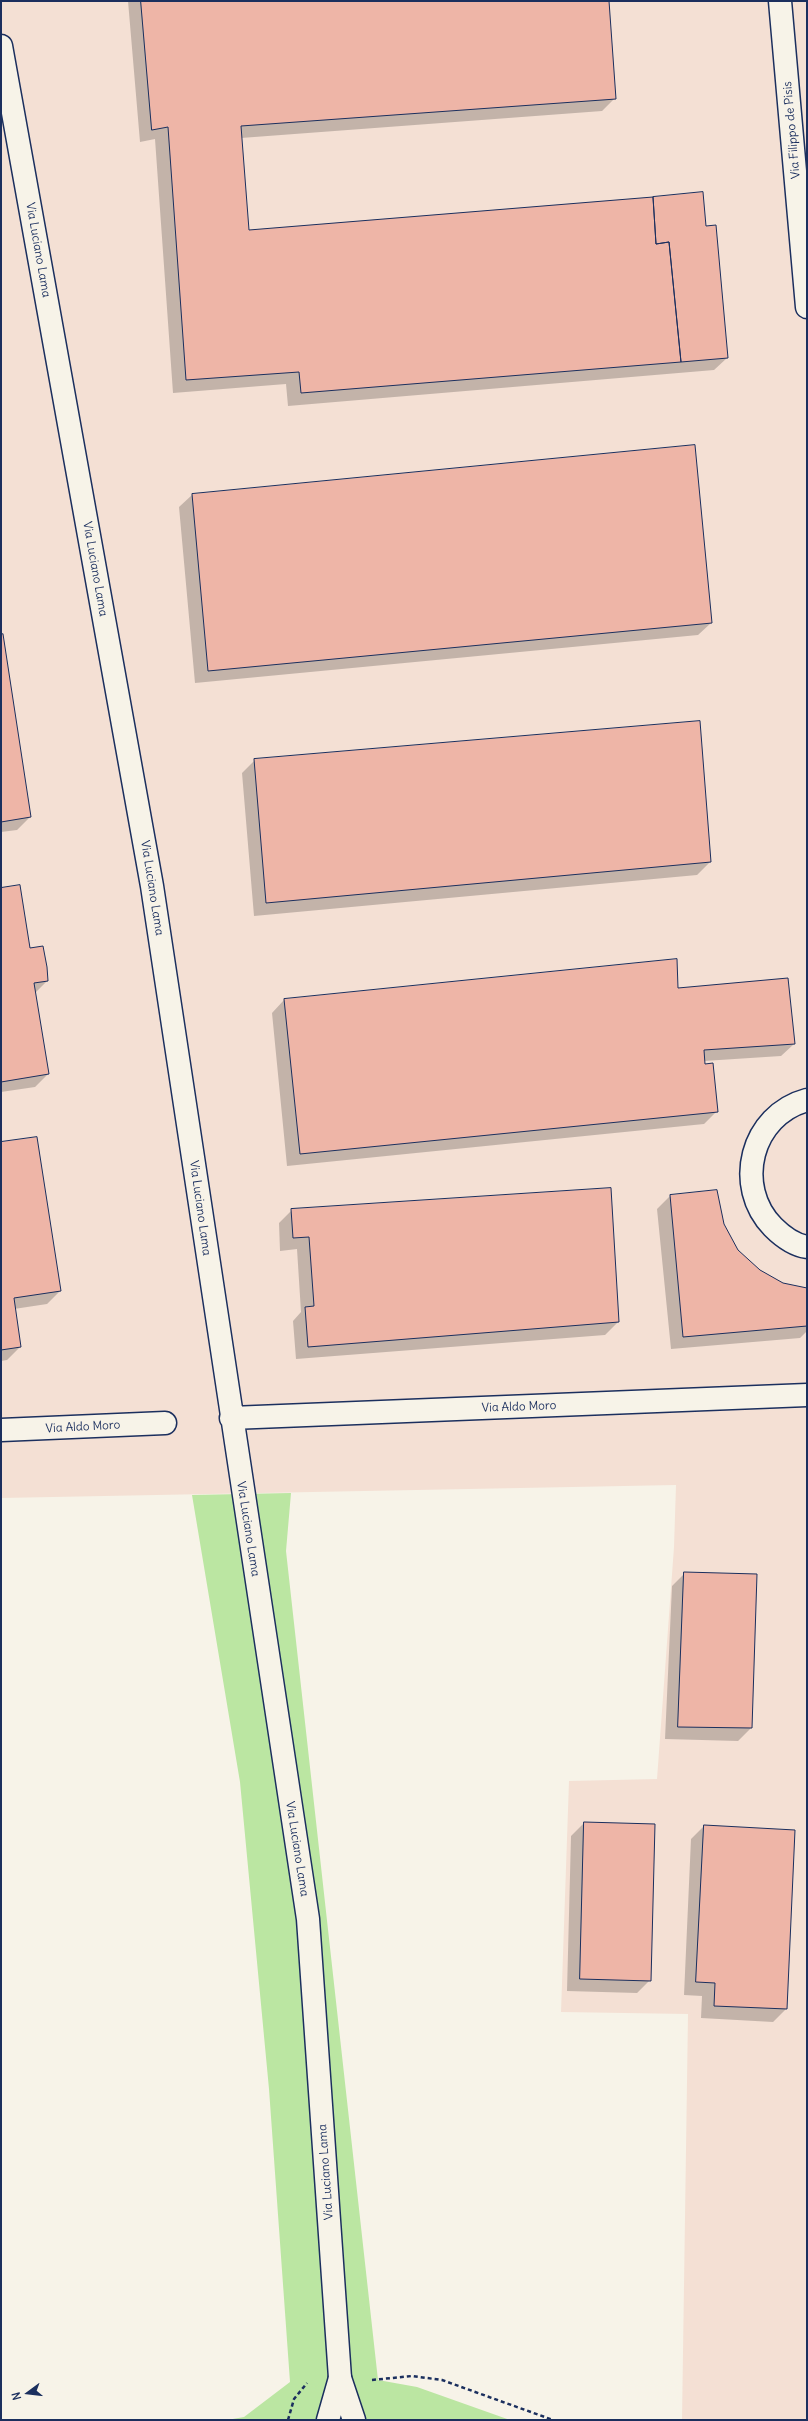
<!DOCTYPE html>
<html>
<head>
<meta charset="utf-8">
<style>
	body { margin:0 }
	#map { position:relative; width:808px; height:2421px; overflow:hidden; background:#f7f3e8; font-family:Delius,sans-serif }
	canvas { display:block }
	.frame { position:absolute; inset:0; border:2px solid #1b2f5e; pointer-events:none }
	.north { position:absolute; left:8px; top:2373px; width:40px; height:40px; -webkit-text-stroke:3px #f7f3e8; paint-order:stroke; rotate:255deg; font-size:11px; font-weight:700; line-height:16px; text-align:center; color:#1b2f5e }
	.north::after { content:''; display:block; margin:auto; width:14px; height:18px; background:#1b2f5e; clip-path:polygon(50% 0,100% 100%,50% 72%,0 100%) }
</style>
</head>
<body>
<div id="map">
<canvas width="808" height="2421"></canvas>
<div class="frame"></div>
<div class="north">N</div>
</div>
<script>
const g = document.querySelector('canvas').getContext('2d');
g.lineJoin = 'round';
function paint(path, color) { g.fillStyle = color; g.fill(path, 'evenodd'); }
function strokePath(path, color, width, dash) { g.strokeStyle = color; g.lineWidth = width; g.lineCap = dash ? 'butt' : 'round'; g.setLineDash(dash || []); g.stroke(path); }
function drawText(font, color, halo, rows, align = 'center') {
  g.font = font + ' Delius,sans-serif'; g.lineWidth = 3; g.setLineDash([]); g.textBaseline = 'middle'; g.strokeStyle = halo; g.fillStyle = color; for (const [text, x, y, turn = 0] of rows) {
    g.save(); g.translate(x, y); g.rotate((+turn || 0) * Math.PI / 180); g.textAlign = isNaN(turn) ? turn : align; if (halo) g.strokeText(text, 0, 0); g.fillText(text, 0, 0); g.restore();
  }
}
paint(new Path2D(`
	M1,1H807V2420H682L688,2014L561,2012L569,1781L657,1779L674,1547L676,1485L1,1498Z`), '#f4e0d4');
paint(new Path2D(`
	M291,1493L286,1551L378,2380L417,2387L510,2420H227L244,2417L290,2382L269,2089L240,1782L192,1495Z`), '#bbe6a2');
paint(new Path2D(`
	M128,1H608L615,98L602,111L241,138L248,231L705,227L727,358L714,370L288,406L286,384L173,393L155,139L140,142Z
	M192,495L711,623L698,635L195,683L179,507Z
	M1,636L30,817L17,830L1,832Z
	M255,760L710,862L697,875L254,916L242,773Z
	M1,889L29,949L47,981L35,993L48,1074L35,1087L1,1092Z
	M678,990L794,1044L781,1056L704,1061L717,1111L704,1124L287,1166L272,1013L284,1000Z
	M1,1143L60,1291L47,1304L14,1309L20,1347L7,1360L1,1361Z
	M610,1189L618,1322L605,1335L296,1359L293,1321L301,1312L297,1249L280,1251L279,1223L292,1210Z
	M670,1196L723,1224L737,1251L760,1271L782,1284L807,1289V1331L800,1338L671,1349L657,1209Z
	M685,1573L751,1728L738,1741L665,1739L672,1586Z
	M584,1823L650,1980L637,1993L567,1991L571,1836Z
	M704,1826L786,2009L773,2022L701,2018L702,1996L684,1995L691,1839Z`), '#0003');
const building = new Path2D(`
	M141,1H609L616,99L241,126L249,230L653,197L656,244L669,242L681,362L301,393L299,372L186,380L168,127L152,130Z
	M703,192L706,226L716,225L728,358L681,362L669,242L656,244L653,197Z
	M695,445L712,623L208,671L192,494Z
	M3,634L31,817L1,822V635Z
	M700,721L711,862L266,903L254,759Z
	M20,885L30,948L43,946L47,967L48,981L34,983L49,1074L1,1082V888Z
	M677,959L678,988L788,978L795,1044L704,1050L705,1064L713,1063L718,1112L300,1154L284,999Z
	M37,1137L61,1291L14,1298L21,1347L1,1350V1142Z
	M611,1188L619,1322L308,1347L305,1307L314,1306L309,1237L293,1238L291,1209Z
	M717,1190L724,1224L738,1250L760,1270L783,1283L807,1288V1326L683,1337L670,1195Z
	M684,1572L757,1574L752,1728L678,1727Z
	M584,1822L655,1824L651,1981L580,1979Z
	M704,1825L795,1830L787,2009L714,2006L715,1983L696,1982Z`);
paint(building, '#eeb5a7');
strokePath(building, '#1b2f5e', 1);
const street = new Path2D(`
	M780,1L807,307
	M1,46L152,886L308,1919L340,2378
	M807,1100C751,1115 733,1186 773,1227C782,1236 794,1245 807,1247
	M231,1418L807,1395
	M1,1430L165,1423`);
const secondary = new Path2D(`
	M340,2378L354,2420
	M328,2420L340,2378`);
strokePath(street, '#1b2f5e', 25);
strokePath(secondary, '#1b2f5e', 25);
strokePath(new Path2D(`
	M372,2380L412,2376L442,2380L553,2420
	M288,2420L294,2399L307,2383`), '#1b2f5e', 2.5, [4, 3]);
strokePath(street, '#f7f3e8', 22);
strokePath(secondary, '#f7f3e8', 22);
drawText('12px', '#1b2f5e', '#f7f3e8', [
	["Via Filippo de Pisis",792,130,-95],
	["Via Luciano Lama",38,250,80],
	["Via Luciano Lama",95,569,80],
	["Via Luciano Lama",152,888,81],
	["Via Luciano Lama",200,1208,82],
	["Via Aldo Moro",519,1407,-2],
	["Via Aldo Moro",83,1427,-3],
	["Via Luciano Lama",248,1529,81],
	["Via Luciano Lama",297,1849,81],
	["Via Luciano Lama",326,2172,-94]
]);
</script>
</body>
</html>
